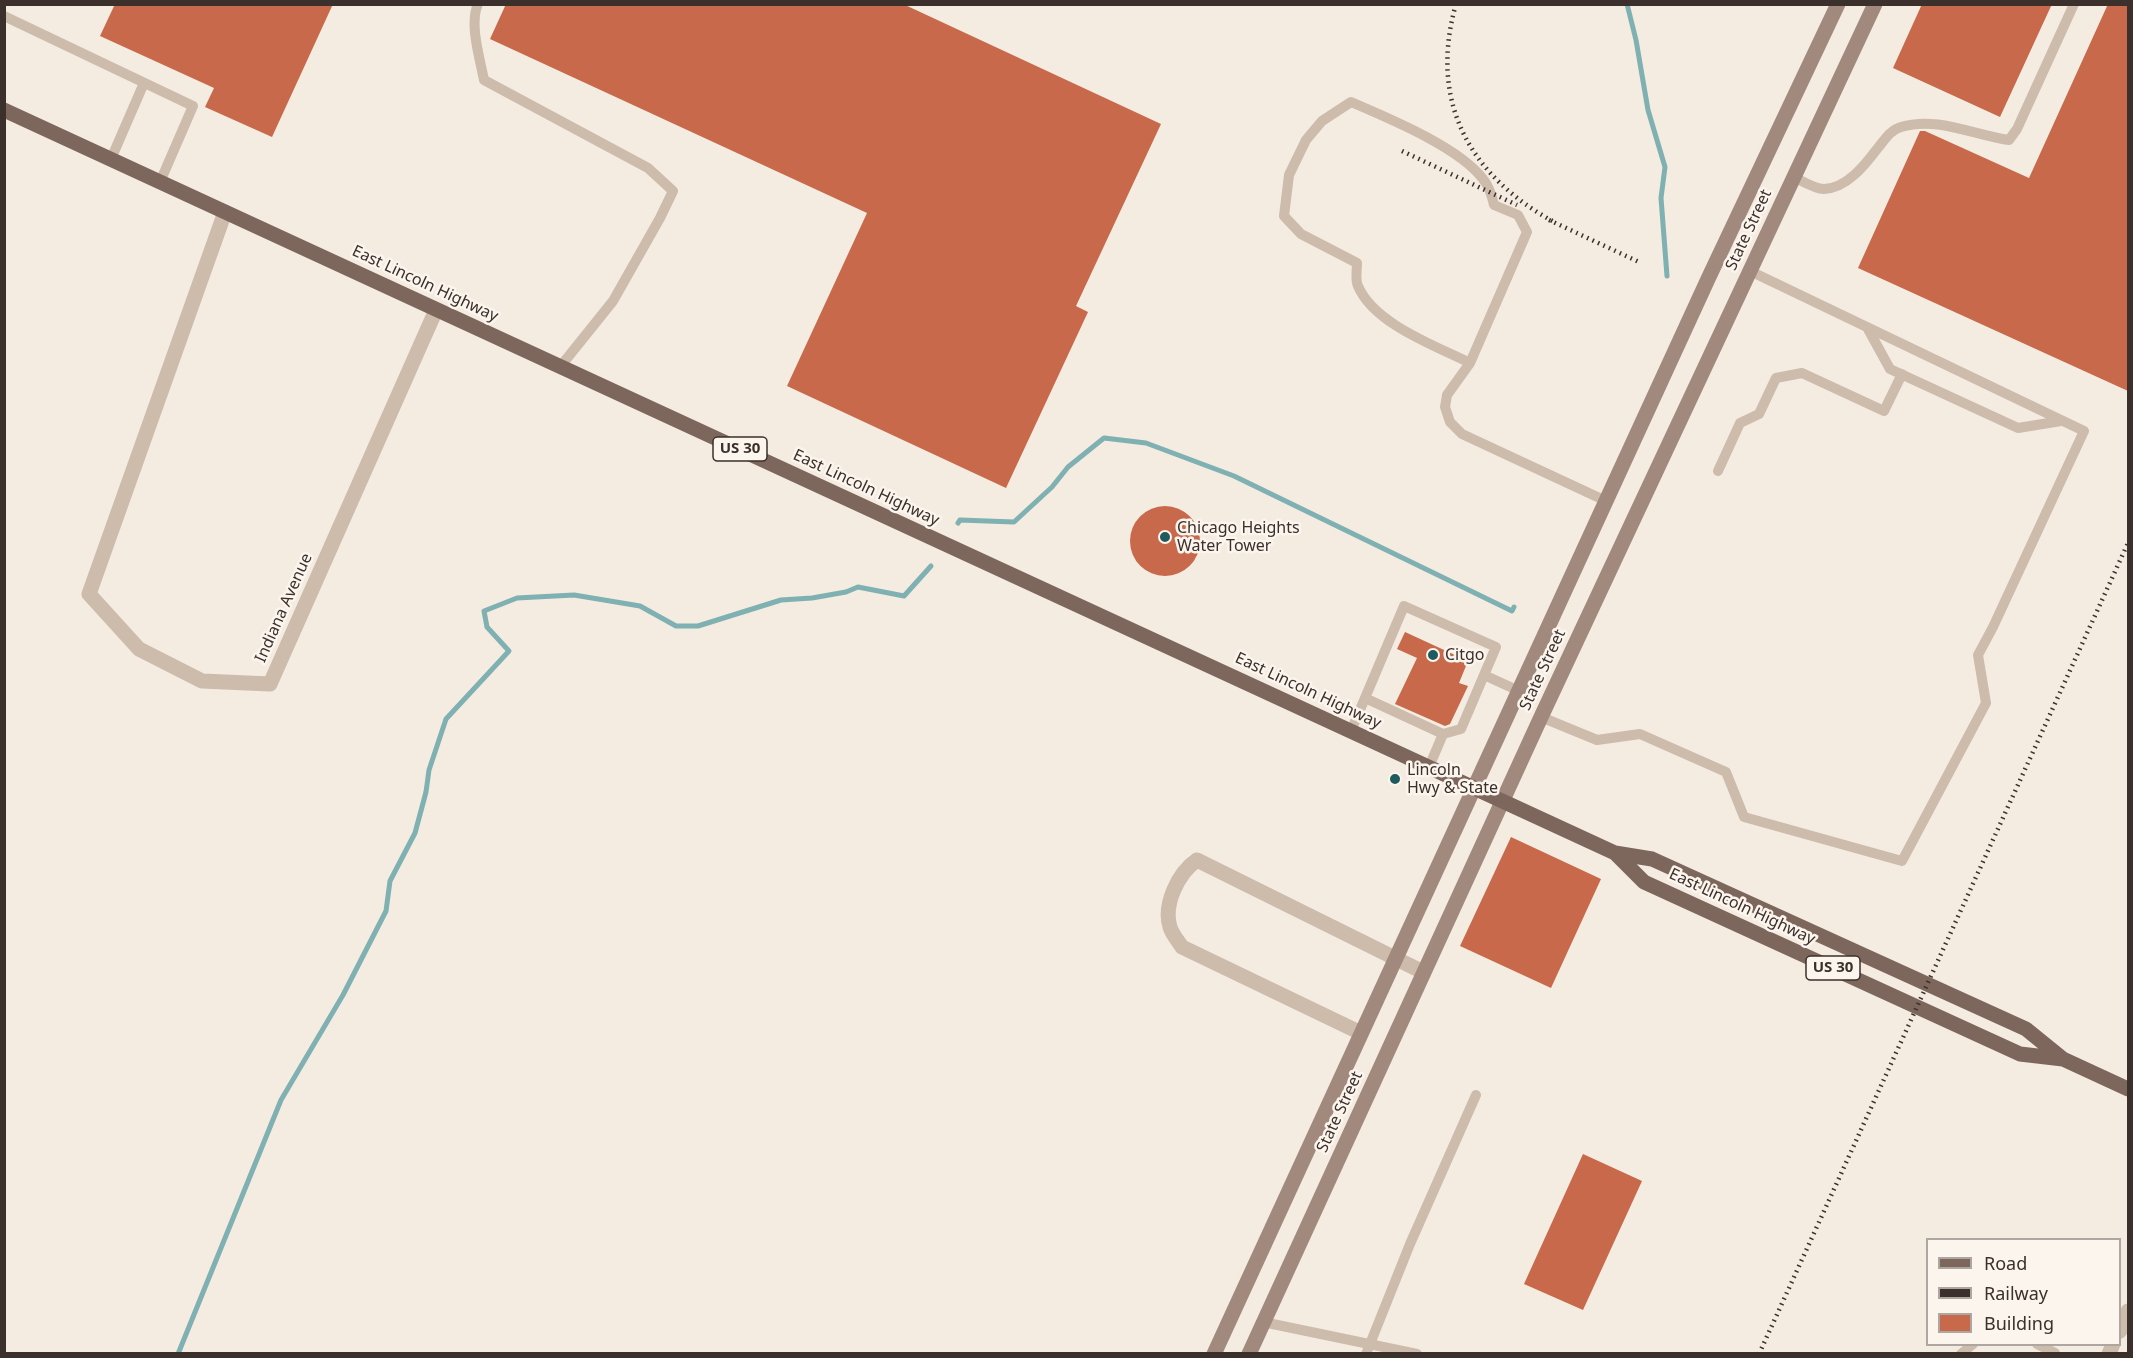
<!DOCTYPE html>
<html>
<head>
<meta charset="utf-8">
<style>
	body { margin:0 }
	#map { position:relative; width:2133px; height:1358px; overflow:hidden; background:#f4ebe1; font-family:"Noto Sans",sans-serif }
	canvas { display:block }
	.frame { position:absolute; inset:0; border:6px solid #3b302b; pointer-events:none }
	.legend { position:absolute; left:1926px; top:1238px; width:195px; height:108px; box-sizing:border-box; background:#fbf5ee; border:2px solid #aea6a0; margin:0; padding:8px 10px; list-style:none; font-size:18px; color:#3b302b }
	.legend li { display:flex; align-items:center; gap:12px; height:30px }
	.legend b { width:30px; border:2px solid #aea6a0 }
</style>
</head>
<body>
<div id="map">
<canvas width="2133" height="1358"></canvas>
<div class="frame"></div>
<ul class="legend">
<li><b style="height:8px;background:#7d675c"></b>Road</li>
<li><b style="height:8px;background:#3b302b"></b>Railway</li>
<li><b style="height:16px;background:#c8694b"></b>Building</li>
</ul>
</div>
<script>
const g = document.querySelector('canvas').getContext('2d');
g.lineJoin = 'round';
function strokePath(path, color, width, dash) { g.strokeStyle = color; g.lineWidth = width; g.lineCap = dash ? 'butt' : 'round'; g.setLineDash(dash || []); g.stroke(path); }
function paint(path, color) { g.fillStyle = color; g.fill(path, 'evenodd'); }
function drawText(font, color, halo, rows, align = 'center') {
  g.font = font + ' "Noto Sans",sans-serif'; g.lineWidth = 5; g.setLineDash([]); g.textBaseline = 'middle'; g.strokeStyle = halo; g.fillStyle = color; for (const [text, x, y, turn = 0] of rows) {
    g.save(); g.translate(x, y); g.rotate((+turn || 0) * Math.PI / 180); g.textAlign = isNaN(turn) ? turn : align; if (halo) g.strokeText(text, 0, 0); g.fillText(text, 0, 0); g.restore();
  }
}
strokePath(new Path2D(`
	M1627,4L1636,40L1648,110L1665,167L1661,198L1667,276
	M958,523L960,520L1014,522L1052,487L1068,467L1104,438L1146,443L1234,476L1512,611L1514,607
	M178,1354L281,1100L343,995L386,911L390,881L415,833L426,792L429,770L446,719L509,651L487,627L484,611L517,598L574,595L640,606L676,626H698L781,600L812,598L846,592L858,587L904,596L931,566`), '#7fb0b2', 5);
paint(new Path2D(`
	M115,4H333L272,137L205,107L214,88L100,36Z
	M506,4H903L1161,124L1076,306L1088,312L1006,488L787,386L867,213L490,39Z
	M1922,4H2052L2000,117L1893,68Z
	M2108,4H2128V391L1858,268L1920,131H1925L2029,178Z
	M1130 541a35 35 0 1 1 70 0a35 35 0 1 1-70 0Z
	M1405,632L1468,661L1459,683L1468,686L1450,724L1445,726L1395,704L1417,658L1397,649Z
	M1511,837L1601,879L1551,988L1460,946Z
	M1583,1154L1642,1181L1583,1310L1524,1284Z`), '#c8694b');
strokePath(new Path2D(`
	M478,4C469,24 480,59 484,80L648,168L673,191L660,218L613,301L560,367
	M4,16L193,106L160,182
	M111,159L144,83
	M1794,177C1802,181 1815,189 1824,189C1847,188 1865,165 1877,149C1884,141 1890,130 1901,127C1937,116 1973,135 2009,140L2017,129L2074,4
	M1868,329L1890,369L2018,428L2061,421
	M1470,363C1436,346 1374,324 1358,286C1355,280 1357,270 1357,263L1301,234L1284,216L1289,175L1306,140L1322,121L1351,102C1388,118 1459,147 1483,179C1489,186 1492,196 1494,205L1518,215L1527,232L1470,363L1447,395L1445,407L1450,422L1462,434L1606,501
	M1718,471L1740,423L1759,414L1776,378L1802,373L1884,411L1902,374
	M1365,698L1443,734L1461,729L1484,675
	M1541,717L1597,740L1640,734L1726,772L1744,817L1902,861L1986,703L1978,655L1993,627L2084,431L1750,271
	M1351,731L1404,606L1496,647L1484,675L1519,691
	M1429,767L1443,734
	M1263,1322L1417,1354
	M2037,1344L2055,1353
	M1366,1354L1410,1244L1476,1095
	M1961,1354L1973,1344`), '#cdbbac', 10);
strokePath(new Path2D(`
	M225,212L89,594L139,649L202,681L270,684L436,310
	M1361,1033L1182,947C1178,941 1172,934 1170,927C1163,905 1178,873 1197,860L1423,972
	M2120,1331L2128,1311
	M2109,1354L2113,1344`), '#cdbbac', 15);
strokePath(new Path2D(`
	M1214,1354L1708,279L1838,4
	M1249,1354L1541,717L1875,4`), '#a18a7d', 15);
strokePath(new Path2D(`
	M4,110L1615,853L1652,859L2026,1029L2063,1059L2128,1089
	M1615,853L1644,882L2020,1054L2063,1059`), '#7d675c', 15);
strokePath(new Path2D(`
	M1456,4C1428,102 1470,177 1556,223
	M1402,151L1517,205
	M1549,220L1639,262
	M1759,1354L2128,543`), '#3b302b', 4.5, [1.5, 4.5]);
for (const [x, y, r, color] of [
	[1165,537,6,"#1f5a5e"],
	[1433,655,6,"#1f5a5e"],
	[1395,779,6,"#1f5a5e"]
]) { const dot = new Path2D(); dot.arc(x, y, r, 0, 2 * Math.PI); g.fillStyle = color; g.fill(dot); strokePath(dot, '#fbf5ee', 2); }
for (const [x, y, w] of [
	[740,449,54],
	[1833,968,54]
]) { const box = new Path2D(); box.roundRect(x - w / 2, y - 12, w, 24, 4.5); g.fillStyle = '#fbf5ee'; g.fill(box); strokePath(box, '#3b302b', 1.5); }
drawText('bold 15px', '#3b302b', null, [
	["US 30",740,449],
	["US 30",1833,968]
]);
drawText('16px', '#3b302b', '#fbf5ee', [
	["State Street",1749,230,-65],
	["East Lincoln Highway",425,284,25],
	["East Lincoln Highway",866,488,25],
	["Indiana Avenue",284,608,-66],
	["State Street",1543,670,-65],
	["East Lincoln Highway",1308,691,25],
	["East Lincoln Highway",1742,907,25],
	["State Street",1340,1112,-65]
]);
drawText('16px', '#3b302b', '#fbf5ee', [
	["Chicago Heights",1177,528],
	["Water Tower",1177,546],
	["Citgo",1445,655],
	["Lincoln",1407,770],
	["Hwy & State",1407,788]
], 'left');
</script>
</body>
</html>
